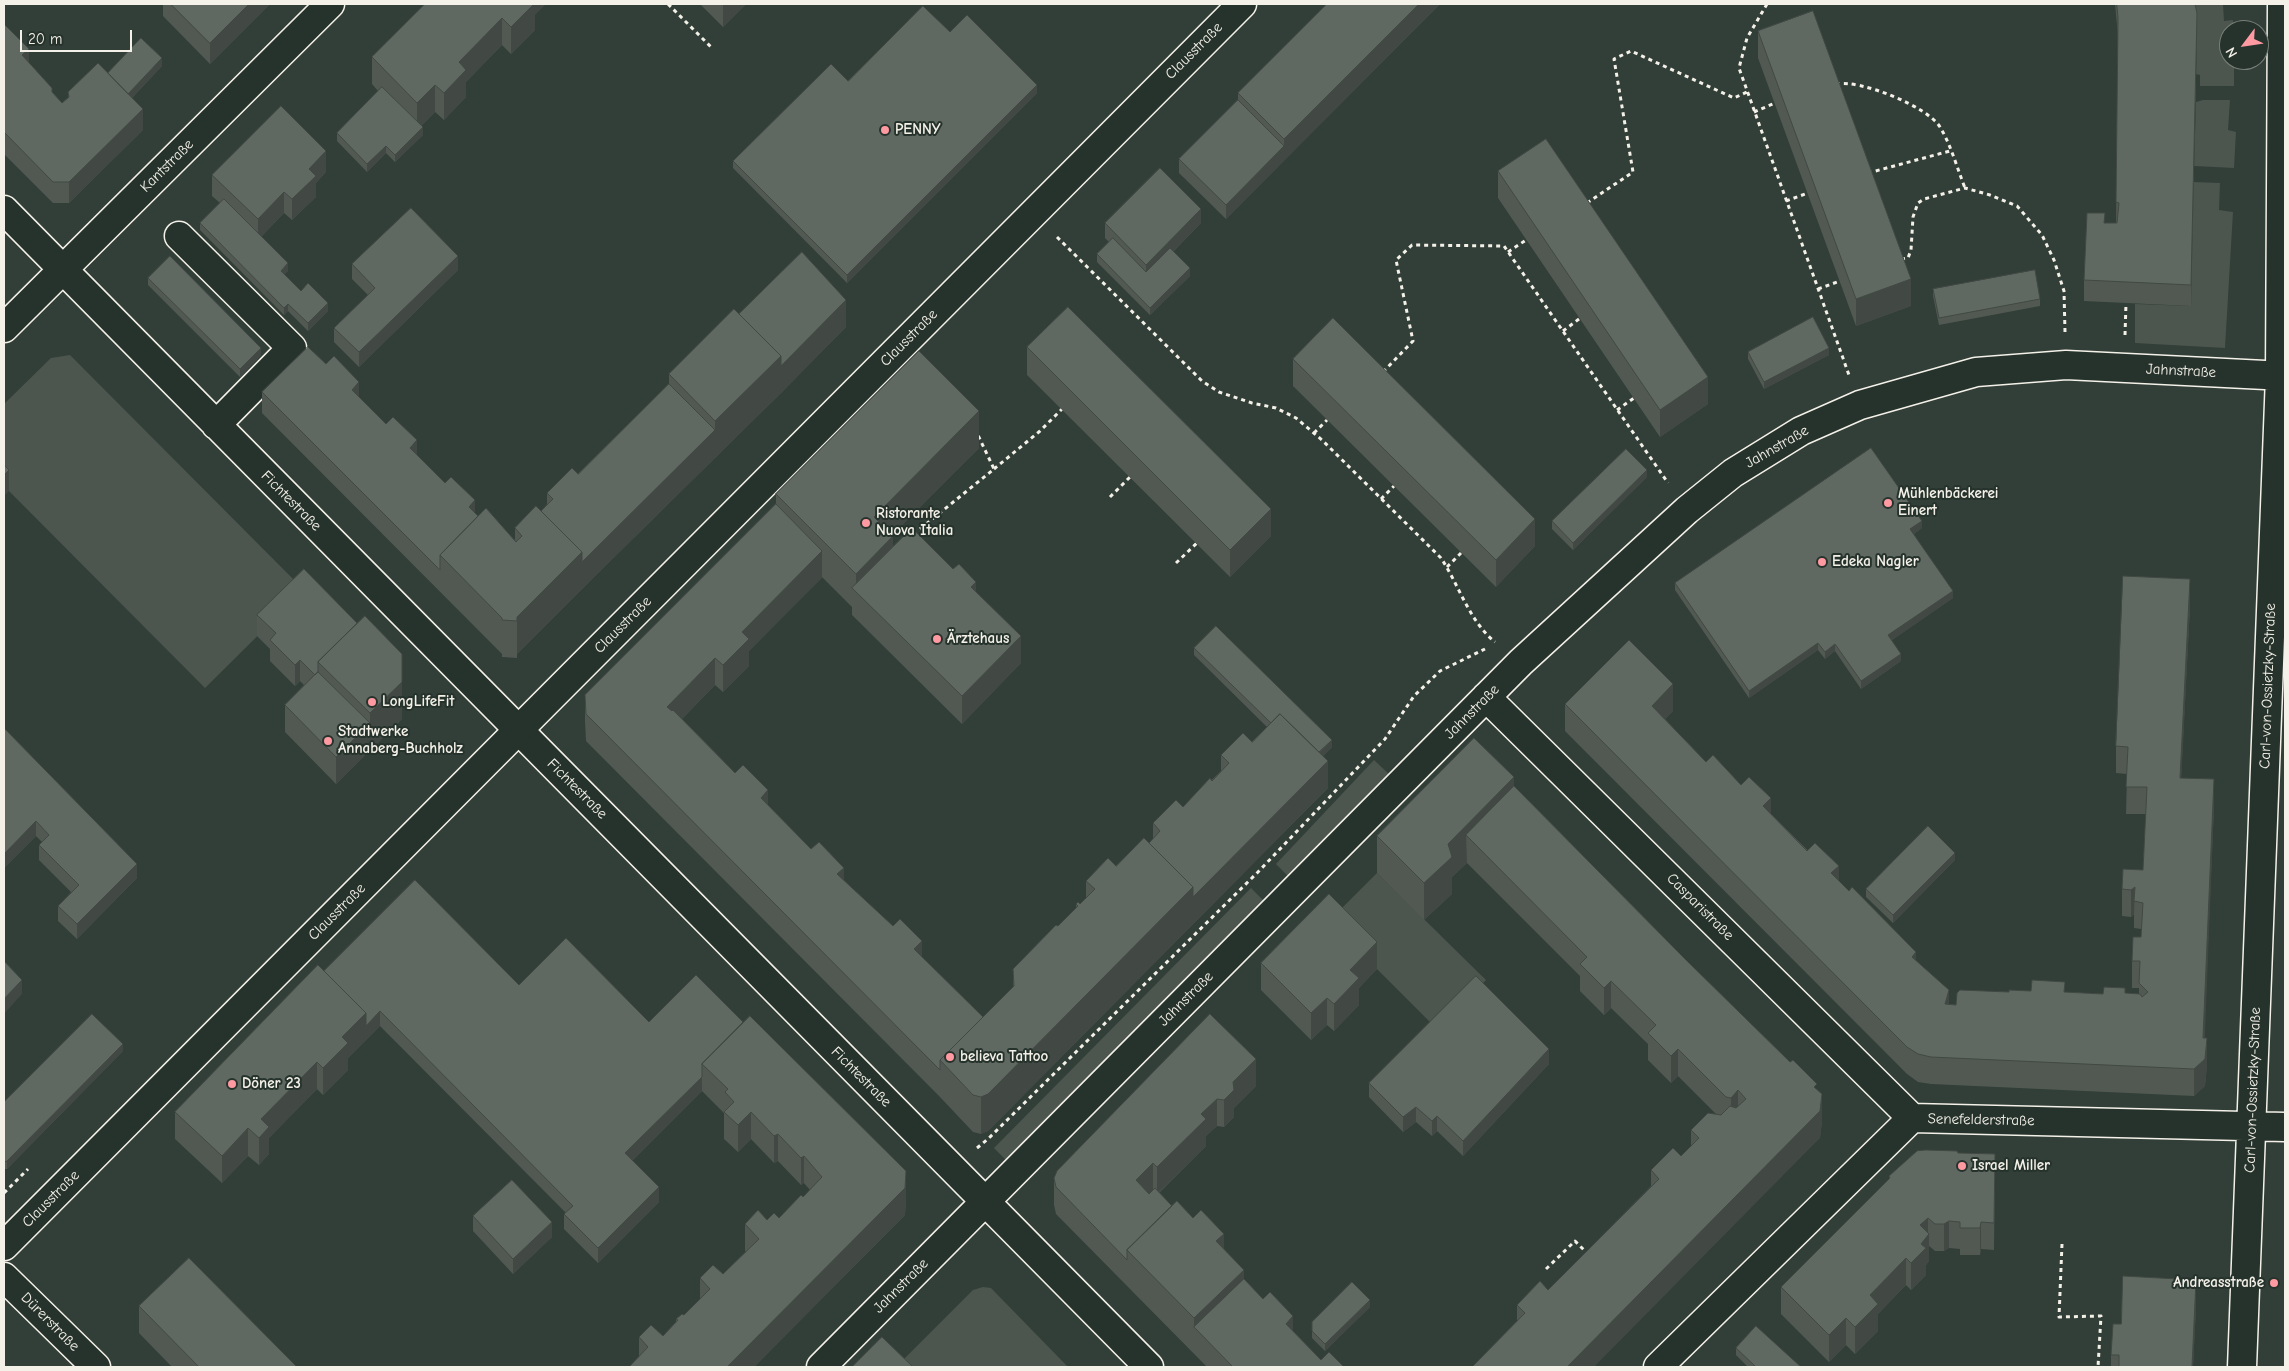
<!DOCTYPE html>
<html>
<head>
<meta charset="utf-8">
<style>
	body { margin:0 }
	#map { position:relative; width:2289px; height:1371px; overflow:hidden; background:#323e38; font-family:"Comic Neue",sans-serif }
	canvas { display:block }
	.frame { position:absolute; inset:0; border:5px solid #f4f1e8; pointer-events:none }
	.north { position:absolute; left:2219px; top:20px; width:50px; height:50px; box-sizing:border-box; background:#26332d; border:1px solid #787f78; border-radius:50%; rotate:239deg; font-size:14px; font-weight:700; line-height:20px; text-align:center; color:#f4f1e8 }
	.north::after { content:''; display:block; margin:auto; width:18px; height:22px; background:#ff9aa2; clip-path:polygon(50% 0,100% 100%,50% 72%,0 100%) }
	.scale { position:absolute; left:20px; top:30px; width:112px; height:22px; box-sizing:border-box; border:2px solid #f4f1e8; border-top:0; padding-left:6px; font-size:15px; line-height:18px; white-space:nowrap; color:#f4f1e8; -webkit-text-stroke:4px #26332d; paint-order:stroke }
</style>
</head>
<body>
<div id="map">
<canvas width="2289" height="1371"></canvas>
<div class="frame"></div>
<div class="north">N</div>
<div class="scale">20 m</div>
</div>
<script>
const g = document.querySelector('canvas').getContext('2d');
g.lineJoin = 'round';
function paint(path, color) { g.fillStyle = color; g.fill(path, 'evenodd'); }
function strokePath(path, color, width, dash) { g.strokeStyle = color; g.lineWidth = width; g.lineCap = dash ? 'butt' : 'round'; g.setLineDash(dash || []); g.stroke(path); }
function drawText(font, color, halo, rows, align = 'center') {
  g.font = font + ' "Comic Neue",sans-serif'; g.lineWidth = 4; g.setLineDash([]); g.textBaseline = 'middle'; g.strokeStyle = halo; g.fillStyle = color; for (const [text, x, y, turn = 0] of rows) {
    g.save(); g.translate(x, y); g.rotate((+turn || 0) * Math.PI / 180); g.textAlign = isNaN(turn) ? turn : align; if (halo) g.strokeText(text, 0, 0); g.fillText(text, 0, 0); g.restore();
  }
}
paint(new Path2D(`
	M2193,4H2223L2224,21L2233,20V30H2229V60H2234V86H2200V75L2196,74L2197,34Z
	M2203,100H2230L2228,130L2236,132L2234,168L2194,166L2196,102Z
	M2193,182L2220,183L2219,210L2233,212L2225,348L2135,343V304L2191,306Z
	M70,355L304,590L205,688L4,486V404L51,358Z
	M1374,760L1390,775L1291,879L1276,864Z
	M1377,873L1486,980L1437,1029L1329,921Z
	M1251,888L1264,901L1007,1161L994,1148Z
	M983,1287L991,1288L1068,1367H896L973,1290Z`), '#4c564f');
const minor = new Path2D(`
	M4,210L1149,1367
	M179,236L292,348L216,425
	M4,328L330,4
	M1486,697L1912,1118
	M4,1277L96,1367
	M821,1367L1521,662L1687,510L1733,473L1801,431L1860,405L1976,372L2066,365L2285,376
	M1658,1367L1912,1118L2285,1127
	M2242,1367L2280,376L2282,4`);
const major = new Path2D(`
	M4,1246L1242,4`);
strokePath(minor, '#f4f1e8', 31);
strokePath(major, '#f4f1e8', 31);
strokePath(new Path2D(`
	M668,4L711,47
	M1767,4L1747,38L1739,68L1849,375
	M1836,84C1859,79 1927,106 1940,127C1951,145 1957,168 1965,188
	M1754,112L1775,103
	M1868,173L1950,151
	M1786,201L1808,193
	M1587,203L1633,172L1614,59L1631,51L1734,98L1747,92
	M1057,237L1202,381L1219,392L1252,403L1276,408L1296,418L1322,440L1441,558C1459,585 1469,621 1495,642
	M1508,252L1526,240
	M1901,259L1908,258L1911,250L1913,217L1918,203L1924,199L1965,188L1990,195L2017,206L2042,235L2054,260L2064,291L2065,332
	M1818,289L1840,281
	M1563,331L1579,319
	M2125,335L2126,303
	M1383,372L1413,341L1396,260L1412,245L1504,246L1668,483
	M1617,410L1634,398
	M1314,433L1327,420
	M994,469L1040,431L1062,409
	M1110,497L1130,477
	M1381,499L1394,486
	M920,529L994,469L977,433
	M1176,563L1197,543
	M1447,567L1461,553
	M977,1148L988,1139L1258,872L1385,739L1414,696L1440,671L1485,649
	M4,1193L28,1169
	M2062,1244L2059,1317L2101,1316L2098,1367
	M1546,1269L1575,1241L1588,1254`), '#f4f1e8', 3, [4, 4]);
strokePath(minor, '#26332d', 28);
strokePath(major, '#26332d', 28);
paint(new Path2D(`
	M163,4H270L210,64L163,16Z
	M425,4L535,15V30L511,54L502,45L466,82V97L444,120L435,112L421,126L423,135L395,162L386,153L367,172L337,141V133L378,91L372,84V57Z
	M700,4H746L723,27Z
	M1327,4H1440L1226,219L1179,173V159L1238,100V93Z
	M2115,4H2195L2197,34L2191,306L2084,301V280L2105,223H2116L2118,36Z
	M4,24L29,63L52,92L62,103L68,98V92L108,73L162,66L132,98L143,130L69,203H53L4,154Z
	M1758,31L1911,306L1856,326L1758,58Z
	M950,32L1037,93L847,283L733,168V161L848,81Z
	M1498,171L1708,404L1660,437L1498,198Z
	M326,172L316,183V197L292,220L284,213L261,237L288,271L284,274L301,291L328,311L308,331L288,311L284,315L200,230V223L220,203L212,196V175Z
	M1105,223H1201L1173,252L1190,276L1150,315L1097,262V254L1109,242L1105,238Z
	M352,264L458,270L359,367L334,342V328L368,295L352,279Z
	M148,278L261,355L240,377L148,285Z
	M1933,289L2040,299V306L1939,325L1933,296Z
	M739,314L846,327L781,393L582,589L517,654V658L502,657V654L262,413V392L359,397L478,516L515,540V528L541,511L547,504V493L578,474L669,384V374Z
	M1027,347L1271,536L1230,577L1027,375Z
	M1748,352L1829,355L1764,389L1748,359Z
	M1293,359L1535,546L1496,587L1293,386Z
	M979,448L892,535L893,546L953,569L976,592L1021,663L962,724L852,615V607L822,577L749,651V666L723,692L715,685L682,719L811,849L983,1017L1013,988V969L1058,926L1076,908V904H1080L1086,898V881L1116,866L1149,843L1153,839V823L1183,807L1221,771V755L1252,742L1267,727L1194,655V648L1332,747L1323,756L1328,788L988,1131L981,1134L973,1132L940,1097L586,741L585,722V695L776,504V494Z
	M1647,477L1573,550L1552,529V521Z
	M1922,528L1914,534L1953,598L1892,640L1901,661L1861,689L1835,651L1825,659L1818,650L1749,698L1675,590V583Z
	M2190,606L2181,778L2214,806L2204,1038L2207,1065L2205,1086L2194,1096L1931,1084L1918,1082L1907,1074L1565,731V704L1673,711L1665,719L1706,762L1771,814L1839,881L1916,961L1949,1004L1956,1005L2009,992H2065L2103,994L2125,993L2139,994V988H2132V961L2141,937V929L2134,928V914L2131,917L2122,916V889L2143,870L2146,814H2126L2127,774L2116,773V746Z
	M257,615L402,719L336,784L285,732V705L304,685L300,681L295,686L270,661V649L257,636Z
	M4,729L137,878L77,939L58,921V906L71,892L39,860V845L42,842L36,836L4,868Z
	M1514,786L1686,960L1817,1090L1822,1121L1820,1138L1517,1321V1305L1548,1290L1651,1186V1170L1681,1156L1691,1146V1130L1717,1115L1678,1076L1671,1083L1648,1060V1044L1611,1008L1604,1015L1580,991V976L1467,863L1452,877V894L1424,920L1377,873V836Z
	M1955,860L1893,923L1866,897V889Z
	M1261,963L1377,969L1359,988V1005L1334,1031L1327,1025L1311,1040L1261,990Z
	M324,971L519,985L649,1022L906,1199L905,1215L754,1367H629L639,1357V1337L663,1336L676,1322V1319L684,1315L700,1299V1278L723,1274L746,1252L745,1251V1224L779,1218L803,1197L810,1190L804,1183L801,1185L778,1161L774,1163L751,1139L738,1152L724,1139V1113L702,1091L632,1161L659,1202L598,1263L564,1229V1214L566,1213L380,1026L348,1058V1070L323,1095L317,1089L269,1138V1154L259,1165L248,1156L222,1183L175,1139V1112Z
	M1210,1014L1256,1086L1234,1108V1117L1224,1127L1217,1126L1206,1136V1146L1159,1193L1172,1206L1224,1249L1244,1279L1293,1332L1321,1360L1344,1367H1207L1056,1214L1054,1205V1178Z
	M123,1051L7,1169H4V1102Z
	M1549,1064L1463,1156L1437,1131L1432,1136L1416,1122L1403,1132L1369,1097V1083Z
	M1958,1153L1995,1154L1994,1250L1981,1249L1980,1255H1960V1249L1949,1248L1944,1251H1935L1929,1246V1261L1926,1265V1275L1911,1290L1906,1285L1878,1314V1331L1855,1354L1846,1345L1829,1362L1781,1314V1287L1889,1179V1176Z
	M473,1216L552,1237L513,1274L473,1231Z
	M139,1306L297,1367H172L139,1333Z
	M1370,1307L1325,1351L1312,1338V1322Z
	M2196,1307L2193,1367H2111V1355L2121,1324Z
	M1736,1348L1801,1367H1748L1736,1355Z`), '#525953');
paint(new Path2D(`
	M249,4H270L210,64V43Z
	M527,4H546L535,15V30L511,54V27Z
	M723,4H746L723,27Z
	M1419,4H1440L1226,219V205L1284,146V139Z
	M2197,13V34L2191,306V285Z
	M502,18V45L466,82V97L444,120V93L459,62Z
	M29,49V70L22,55Z
	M162,58V66L123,107V99Z
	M435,85V112L417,130V103Z
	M1037,85V93L847,283V275Z
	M143,109V130L69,203V182Z
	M423,127V135L395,162V155Z
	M386,146V153L367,172V164Z
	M326,151V172L316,183V197L292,220V199L309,169Z
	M284,192V213L258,240V219Z
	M1201,209V223L1146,279V265Z
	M458,256V270L359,367V352Z
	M288,263V271L281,278V271Z
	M1190,268V276L1150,315V308Z
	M1911,279V306L1856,326V299Z
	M846,300V327L781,393L582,589L517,654V617L582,552L715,430V421L781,356Z
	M328,303V311L308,331V323Z
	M288,304V311L284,315V308Z
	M261,348V355L240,377V369Z
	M1829,348V355L1764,389V382Z
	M1708,377V404L1660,437V410Z
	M359,382V403L352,390Z
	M979,411V448L874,554V517Z
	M417,440V461L410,448Z
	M9,470V491L4,496V475Z
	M1647,470V477L1573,550V543Z
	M475,500V521L469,507Z
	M1271,509V536L1230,577V550Z
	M1535,519V546L1496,587V560Z
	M1922,521V528L1910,537V529Z
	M893,536V573L856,591V574Z
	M822,551V578L749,651V666L723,692V665L742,632Z
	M2190,579V606L2180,805V778Z
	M976,582V609L971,587Z
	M1953,591V598L1888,643V635Z
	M1021,636V663L962,724V696Z
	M1818,643V650L1749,698V691Z
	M1835,644V651L1825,659V652Z
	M402,654V719L336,784V757L370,723V713Z
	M1901,654V661L1861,689V681Z
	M715,658V685L667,734V707Z
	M300,660V681L295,686V665Z
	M1673,684V711L1652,733V706Z
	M1332,740V747L1310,769V762Z
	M1328,761V788L988,1131L981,1134V1097L1193,887Z
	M1514,777V813L1466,835L1467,863L1452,877V894L1424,920V883L1448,844Z
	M2214,779V806L2204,1060L2207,1038V1065L2205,1086L2194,1096V1069L2203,1038Z
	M768,790V817L761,798Z
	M1771,798V825L1763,806Z
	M36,821V836L4,868V854Z
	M1955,853V860L1893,923V915Z
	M137,864V878L77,939V924Z
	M1839,866V893L1831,873Z
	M844,868V895L837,874Z
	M2135,887L2134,914L2131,917V890Z
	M922,941V968L914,949Z
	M1377,942V969L1359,988V1005L1334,1031V1004L1350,970Z
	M1916,952V979L1912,957Z
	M22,980V994L4,1014V999Z
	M1611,981V1008L1604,1015V988Z
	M1949,990V1017L1945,1004Z
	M1327,998V1025L1311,1040V1013Z
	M380,1011V1026L348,1058V1070L323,1095V1068L342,1037L366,1013Z
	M123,1044V1051L7,1169V1161Z
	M1549,1049V1064L1463,1156V1141Z
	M1678,1049V1076L1671,1083V1056Z
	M1256,1059V1086L1234,1108V1117L1224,1127V1100L1233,1082Z
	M317,1062V1089L269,1138V1154L259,1165V1138L261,1119Z
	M702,1077V1091L625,1168V1153Z
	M1738,1090V1117L1731,1125V1098Z
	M1822,1094V1121L1820,1138L1594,1367H1567Z
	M1217,1099V1126L1206,1136V1146L1157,1194V1167L1201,1114Z
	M1416,1107V1122L1403,1132V1117Z
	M751,1112V1139L738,1152V1125Z
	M1437,1116V1131L1432,1136V1121Z
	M248,1128V1156L222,1183V1156Z
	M778,1134V1161L774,1163V1136Z
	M804,1156V1183L801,1185V1158Z
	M1153,1163V1190L1136,1207V1180Z
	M906,1171V1199L905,1215L754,1367H727Z
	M659,1187V1202L598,1263V1248Z
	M1928,1218V1236L1929,1234V1261L1926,1265V1275L1911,1290V1263L1920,1225Z
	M1949,1221V1248L1944,1251V1224Z
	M552,1222V1237L513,1274V1259Z
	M1981,1222V1249L1980,1255V1228Z
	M1224,1234V1271L1216,1241Z
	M1906,1258V1285L1878,1314V1331L1855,1354V1327L1870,1295Z
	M1244,1270V1306L1194,1327V1318Z
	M2196,1280V1307L2193,1367H2192Z
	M1370,1300V1307L1325,1351V1344Z
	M1293,1316V1343L1286,1324Z
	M1846,1318V1345L1829,1362V1335Z`), '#424944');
const building = new Path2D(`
	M171,4H249L210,43Z
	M425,4H534L511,27L502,18L459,62L466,70L444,93L435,85L417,103L372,57Z
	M1327,4H1419L1284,139L1238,93Z
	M2117,4H2195L2197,13L2191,285L2084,280L2087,213H2105L2104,223H2117L2119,203L2116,202L2118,18Z
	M923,6L950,32L967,15L1037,85L847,275L733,161L831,64L848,81Z
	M1813,11L1911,279L1856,299L1758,31Z
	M4,24L29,49L22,55L52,88V92L62,103L69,97L68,92L98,63L143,109L69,182H53L4,132Z
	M141,38L162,58L128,94L108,73Z
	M382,87L423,127L395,155L386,146L367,164L337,133Z
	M1238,100L1284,146L1226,205L1179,159Z
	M281,106L326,151L309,169L316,176L292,199L284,192L258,219L212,175Z
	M1546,139L1708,377L1660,410L1498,171Z
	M1160,168L1201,209L1146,265L1105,223Z
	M224,199L288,263L281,271L301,291L308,283L328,303L308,323L288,304L284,308L200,223Z
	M411,208L458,256L359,352L334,328L375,288L352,264Z
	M1113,238L1146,272L1170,248L1190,268L1150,308L1097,254Z
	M802,252L846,300L781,366V356L739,314Z
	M170,256L261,348L240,369L148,278Z
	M2035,270L2040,299L1939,318L1933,289Z
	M1068,307L1271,509L1230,550L1027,347Z
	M734,309L781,356L715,421L669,374Z
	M1813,317L1829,348L1764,382L1748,352Z
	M1333,318L1535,519L1496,560L1293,359Z
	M308,347L326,364L334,356L359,382L352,390L386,424L393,417L417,440L410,448L445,483L451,477L475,500L469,507L478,516L440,555V570L262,392Z
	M919,351L979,411L874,517L893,536L856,574L776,494Z
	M669,384L715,430L582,562V552L541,511L553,499L547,493L572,468L578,474Z
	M1871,448L1922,521L1910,529L1953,591L1888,635L1901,654L1861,681L1835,644L1825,652L1818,643L1749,691L1675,583Z
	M1626,449L1647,470L1573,543L1552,521Z
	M4,465L9,470L4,475Z
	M776,504L822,551L742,632L749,639L723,665L715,658L667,707L672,711L673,710L735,773L743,765L768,790L761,798L811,849L819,842L844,868L837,874L893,926L900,919L922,941L914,949L983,1017L940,1060V1070L586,714L585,695Z
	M536,506L582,552L517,617V621L502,620V618L440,555L486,508L516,542L522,536L515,528Z
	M912,528L953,569L959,564L976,582L971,587L1021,636L962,696L852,588Z
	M304,569L357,623L318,662V672L315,675L300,660L295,665L270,640L276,633L257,615Z
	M2123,576L2190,579L2180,778L2214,779L2203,1038H2207L2205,1059L2194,1069L1931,1057L1918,1054L1907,1047L1565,704L1629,640L1673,684L1652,706L1706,762L1713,755L1741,785L1749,777L1771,798L1763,806L1807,851L1815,843L1839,866L1831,873L1849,891L1852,887L1916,952L1912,957L1949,990L1945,1004L1956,1005L1957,993L1960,990L2009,992V990L2031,991L2032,980L2065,982L2064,992L2103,994L2104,987L2125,988V993L2140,994L2142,997L2148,992L2139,983L2140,961H2132L2133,937H2141L2143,903L2134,901L2135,887L2131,890L2122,889L2123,869L2143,870L2147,787H2126L2128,747L2116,746Z
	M365,616L402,654V682L370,713L318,662Z
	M1216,626L1332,740L1319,752L1280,714L1271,723L1194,648Z
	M318,672L370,723L336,757L285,705Z
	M1280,714L1328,761L1193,897V887L1149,843L1160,831L1153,823L1176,800L1183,807L1210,778L1212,781L1229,763L1221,755L1243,733L1252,742Z
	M4,728L137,864L77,924L58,906L79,885L39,845L49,835L36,821L4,854Z
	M1474,738L1514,777L1448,844L1452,857L1424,883L1377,836Z
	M1514,786L1686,960L1790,1062L1793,1060L1817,1084L1814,1087L1822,1094L1820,1111L1567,1367H1472L1525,1313L1517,1305L1540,1281L1548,1290L1659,1179L1651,1170L1673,1148L1681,1156L1699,1138L1691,1130L1708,1113L1721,1115L1730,1106L1736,1108L1746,1099L1738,1090L1731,1098L1726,1097L1678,1049L1671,1056L1648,1033L1656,1025L1611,981L1604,988L1580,964L1587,957L1466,835Z
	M1928,826L1955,853L1893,915L1866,889Z
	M1144,838L1193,887L988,1094L981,1097L973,1095L940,1060L1014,986L1013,969L1056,925L1058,926L1078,906L1076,904L1078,902L1080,904L1095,889L1086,881L1108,858L1116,866Z
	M415,880L519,985L566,938L649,1022L696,975L743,1022L702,1064V1077L625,1153L659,1187L598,1248L564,1214L573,1206L380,1011L366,1026V1013L324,971Z
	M1329,894L1377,942L1350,970L1359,978L1334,1004L1327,998L1311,1013L1261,963Z
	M4,961L22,980L4,999Z
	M318,965L366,1013L342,1037L348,1043L323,1068L317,1062L261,1119L269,1127L259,1138L248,1128L222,1156L175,1112Z
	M1476,976L1549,1049L1463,1141L1437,1116L1432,1121L1416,1107L1403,1117L1369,1083Z
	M92,1014L123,1044L7,1161L4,1162V1102Z
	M1210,1014L1256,1059L1233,1082L1234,1090L1224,1100L1217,1099L1201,1114L1206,1119L1157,1167L1153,1163L1136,1180L1149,1194L1155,1188L1172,1206L1127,1250V1260L1056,1187L1054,1178L1057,1171Z
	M750,1016L906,1171L905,1188L727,1367H629L648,1347L639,1337L651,1325L663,1336L678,1320L676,1319L682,1314L684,1315L710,1289L700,1278L713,1265L723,1274L759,1239L745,1224L758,1210L767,1220L774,1213L779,1218L801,1195L803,1197L822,1177L804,1156L801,1158L778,1134L774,1136L751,1112L738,1125L724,1112L734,1102L725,1092L728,1089L702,1064Z
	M1926,1150L1957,1151L1958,1153L1995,1154L1994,1223L1981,1222L1980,1228H1960V1222L1949,1221L1944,1224H1935L1928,1218L1920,1225L1929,1234L1921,1244L1926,1248L1911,1263L1906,1258L1870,1295L1878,1304L1855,1327L1846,1318L1829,1335L1781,1287L1890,1178L1889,1176L1917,1151Z
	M512,1180L552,1222L513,1259L473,1216Z
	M1177,1201L1193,1218L1201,1210L1224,1234L1216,1241L1244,1270L1194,1318L1127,1250Z
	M189,1258L297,1367H199L139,1306Z
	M2123,1276L2196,1280L2192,1367H2119V1355H2111L2113,1324H2121Z
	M1244,1279L1263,1299L1270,1292L1293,1316L1286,1324L1321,1360L1329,1352L1344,1367H1233L1194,1327Z
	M1352,1282L1370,1300L1325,1344L1312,1331V1322Z
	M1756,1326L1801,1367H1756L1736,1348Z
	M882,1337L913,1367H852Z`);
paint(building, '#5f6861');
strokePath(building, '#424944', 1);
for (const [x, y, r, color] of [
	[885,130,5,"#ff9aa2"],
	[1888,503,5,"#ff9aa2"],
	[866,523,5,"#ff9aa2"],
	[1822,562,5,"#ff9aa2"],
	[937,639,5,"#ff9aa2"],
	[372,702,5,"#ff9aa2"],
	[328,741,5,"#ff9aa2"],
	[950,1057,5,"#ff9aa2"],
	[232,1084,5,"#ff9aa2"],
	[1962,1166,5,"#ff9aa2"],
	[2274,1283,5,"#ff9aa2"]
]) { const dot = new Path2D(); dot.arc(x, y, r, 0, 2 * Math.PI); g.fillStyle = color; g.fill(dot); strokePath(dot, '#26332d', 2); }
drawText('15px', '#f4f1e8', '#26332d', [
	["Clausstraße",1194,51,-45],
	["Kantstraße",167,166,-45],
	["Clausstraße",909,338,-45],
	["Jahnstraße",2181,371,3],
	["Jahnstraße",1777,447,-30],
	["Fichtestraße",291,501,45],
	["Clausstraße",623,625,-45],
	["Carl-von-Ossietzky-Straße",2268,686,-88],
	["Jahnstraße",1472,712,-45],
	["Fichtestraße",577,789,45],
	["Casparistraße",1700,907,45],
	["Clausstraße",337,912,-45],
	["Jahnstraße",1186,999,-45],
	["Fichtestraße",861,1077,45],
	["Carl-von-Ossietzky-Straße",2253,1090,-88],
	["Senefelderstraße",1981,1120,1],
	["Clausstraße",51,1199,-45],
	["Jahnstraße",901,1286,-45],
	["Dürerstraße",50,1322,45]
]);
drawText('bold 15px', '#f4f1e8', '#26332d', [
	["PENNY",895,130],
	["Mühlenbäckerei",1898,494],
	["Einert",1898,511],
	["Ristorante",876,514],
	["Nuova Italia",876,531],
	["Edeka Nagler",1832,562],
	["Ärztehaus",947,639],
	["LongLifeFit",382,702],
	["Stadtwerke",338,732],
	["Annaberg-Buchholz",338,749],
	["believa Tattoo",960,1057],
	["Döner 23",242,1084],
	["Israel Miller",1972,1166],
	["Andreasstraße",2264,1283,"right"]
], 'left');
</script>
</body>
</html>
